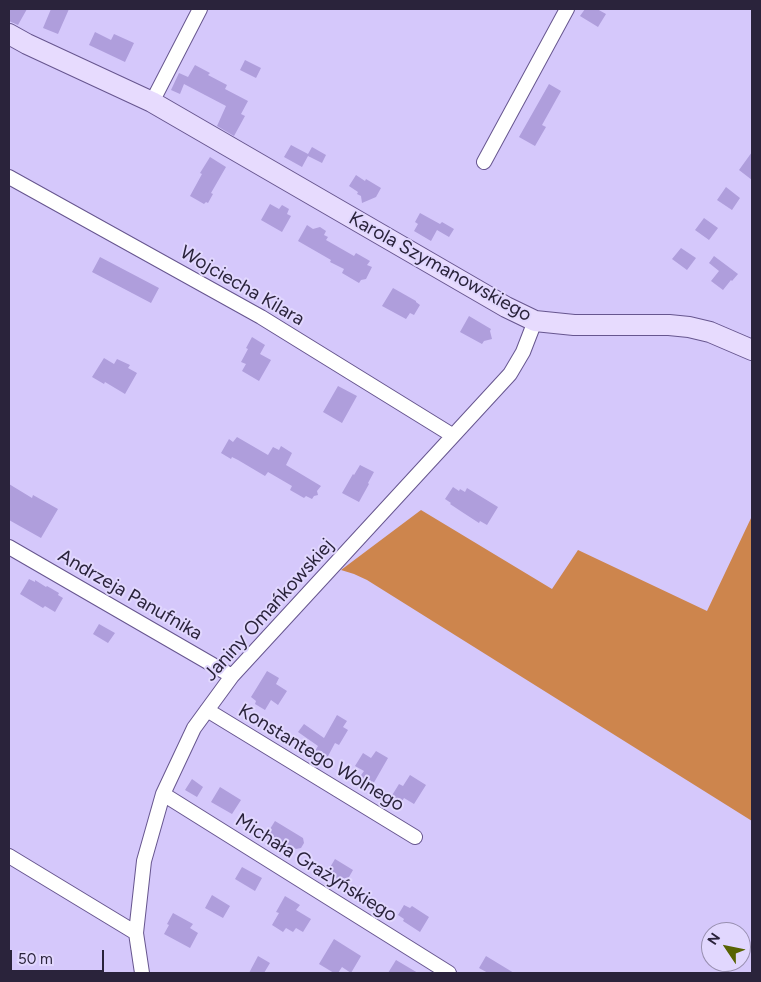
<!DOCTYPE html>
<html>
<head>
<meta charset="utf-8">
<style>
	body { margin:0 }
	#map { position:relative; width:761px; height:982px; overflow:hidden; background:#d5c8fb; font-family:Figtree,sans-serif }
	canvas { display:block }
	.frame { position:absolute; inset:0; border:10px solid #2a233b; pointer-events:none }
	.north { position:absolute; left:701px; top:922px; width:50px; height:50px; box-sizing:border-box; background:#e1d7fe; border:1px solid #988fb0; border-radius:50%; rotate:304deg; font-size:14px; font-weight:700; line-height:20px; text-align:center; color:#2a233b }
	.north::after { content:''; display:block; margin:auto; width:18px; height:22px; background:#586303; clip-path:polygon(50% 0,100% 100%,50% 72%,0 100%) }
	.scale { position:absolute; left:10px; top:950px; width:94px; height:22px; box-sizing:border-box; border:2px solid #2a233b; border-top:0; padding-left:6px; font-size:15px; line-height:18px; white-space:nowrap; color:#2a233b; -webkit-text-stroke:4px #e1d7fe; paint-order:stroke }
</style>
</head>
<body>
<div id="map">
<canvas width="761" height="982"></canvas>
<div class="frame"></div>
<div class="north">N</div>
<div class="scale">50 m</div>
</div>
<script>
const g = document.querySelector('canvas').getContext('2d');
g.lineJoin = 'round';
function paint(path, color) { g.fillStyle = color; g.fill(path, 'evenodd'); }
function strokePath(path, color, width, dash) { g.strokeStyle = color; g.lineWidth = width; g.lineCap = dash ? 'butt' : 'round'; g.setLineDash(dash || []); g.stroke(path); }
function drawText(font, color, halo, rows, align = 'center') {
  g.font = font + ' Figtree,sans-serif'; g.lineWidth = 4; g.setLineDash([]); g.textBaseline = 'middle'; g.strokeStyle = halo; g.fillStyle = color; for (const [text, x, y, turn = 0] of rows) {
    g.save(); g.translate(x, y); g.rotate((+turn || 0) * Math.PI / 180); g.textAlign = isNaN(turn) ? turn : align; if (halo) g.strokeText(text, 0, 0); g.fillText(text, 0, 0); g.restore();
  }
}
paint(new Path2D(`
	M421,510L552,589L578,550L707,611L752,516V821L367,580L354,574L341,570Z`), '#cd854d');
paint(new Path2D(`
	M9,9H27L18,25L9,21Z
	M51,9H69L58,34L43,28Z
	M585,9H597L606,14L598,27L580,16Z
	M95,32L111,40L114,34L134,43L125,62L89,45Z
	M245,60L261,68L256,78L240,70Z
	M195,65L210,73L208,75L227,85L225,89L248,101L241,114L245,116L234,136L217,126L226,106L184,84L180,94L171,90L179,73L188,77Z
	M549,84L561,91L542,125L546,127L535,146L519,137Z
	M291,145L308,154L312,147L326,155L322,163L308,156L302,167L284,157Z
	M752,152V180L739,170Z
	M210,157L226,167L211,193L213,194L208,203L206,202L204,204L190,196L202,174L200,173Z
	M356,175L365,181L366,179L381,188L376,197L362,203L361,196L357,194L358,192L349,186Z
	M726,187L740,198L732,210L717,200Z
	M270,204L279,209L282,205L289,209L287,214L291,216L282,232L261,220Z
	M420,213L440,224L442,222L454,229L449,237L437,230L431,241L414,231L418,224L415,222Z
	M704,218L718,228L709,240L695,230Z
	M307,225L313,229L320,227L326,231L324,235L328,237L326,240L354,256L356,253L370,261L367,265L372,267L366,279L361,280L359,283L342,273L344,269L330,262L331,260L298,241Z
	M681,248L696,258L687,270L672,259Z
	M714,256L738,274L732,281L731,280L723,290L711,281L719,271L709,263Z
	M100,257L159,288L151,303L92,272Z
	M393,288L416,301V302L420,305L414,315L410,313L406,319L382,306Z
	M469,316L491,329L490,331L492,339L484,341L482,344L460,332Z
	M252,337L265,345L260,354L271,360L259,381L242,371L246,364L241,362L248,349L246,348Z
	M104,358L114,364L117,359L130,365L128,368L137,373L125,394L105,382L104,384L92,377Z
	M338,386L357,396L342,423L323,412Z
	M237,437L268,455L273,447L279,450L281,446L292,453L286,465L321,486L317,491L318,495L314,496L312,499L306,496L304,498L290,490L292,486L268,472L265,476L238,460L232,457L231,459L221,453L229,439L233,442Z
	M360,465L374,472L368,483L369,484L359,502L342,493L353,474L354,475Z
	M9,484L32,498L33,495L58,509L41,538L9,520Z
	M453,487L459,491L460,489L465,492L467,488L498,507L487,525L480,521L479,523L462,512L450,504L451,503L445,499Z
	M29,579L35,582V580L46,587L47,586L59,593L58,595L63,598L55,612L45,606L43,608L20,594Z
	M99,624L115,633L108,643L93,634Z
	M267,671L279,678L276,684L287,691L278,705L271,700L265,710L255,704L256,701L251,697Z
	M337,715L347,721L343,727L348,730L339,745L335,743L327,758L315,751L318,746L298,732L304,724L324,738Z
	M376,751L388,758L372,786L359,778L364,771L355,766L363,753L371,758Z
	M410,775L426,785L414,804L404,798L401,803L391,797L399,784L403,786Z
	M192,779L203,787L197,797L185,790Z
	M220,787L241,800L232,814L211,802Z
	M275,821L303,838L304,843L301,848L296,849L293,847L289,852L265,837Z
	M335,859L353,870L345,884L326,874Z
	M242,867L262,878L255,891L235,879Z
	M212,895L230,906L223,918L205,908Z
	M285,896L300,905L296,910L311,919L303,932L296,928L293,932L286,928L283,932L272,925L279,913L276,912Z
	M404,905L410,908L412,906L429,917L420,932L403,921L404,919L398,915Z
	M173,913L193,924L190,928L198,933L190,948L164,934L169,925L167,924Z
	M334,939L361,956L351,973L342,967L338,973H334L319,964Z
	M258,956L270,963L264,973H249Z
	M486,956L514,973H488L479,968Z
	M396,960L418,973H388Z`), '#af9edc');
const street = new Path2D(`
	M152,102L200,9
	M484,162L567,9
	M9,177L261,317L452,435
	M9,547L232,676
	M207,710L415,837
	M163,794L449,973
	M9,856L136,933
	M142,973L136,933L144,861L163,794L194,728L232,676L510,374L523,352L535,321`);
const secondary = new Path2D(`
	M9,34L27,44L152,102L506,307L535,321L574,325H669L689,327L710,332L752,350`);
strokePath(street, '#67568f', 16);
strokePath(secondary, '#67568f', 22);
strokePath(street, '#fff', 14);
strokePath(secondary, '#e7dbfe', 20);
drawText('19px', '#2a233b', '#e1d7fe', [
	["Karola Szymanowskiego",440,267,29],
	["Wojciecha Kilara",242,286,30],
	["Andrzeja Panufnika",130,595,30],
	["Janiny Omańkowskiej",269,610,-48],
	["Konstantego Wolnego",321,758,31],
	["Michała Grażyńskiego",316,868,32]
]);
</script>
</body>
</html>
